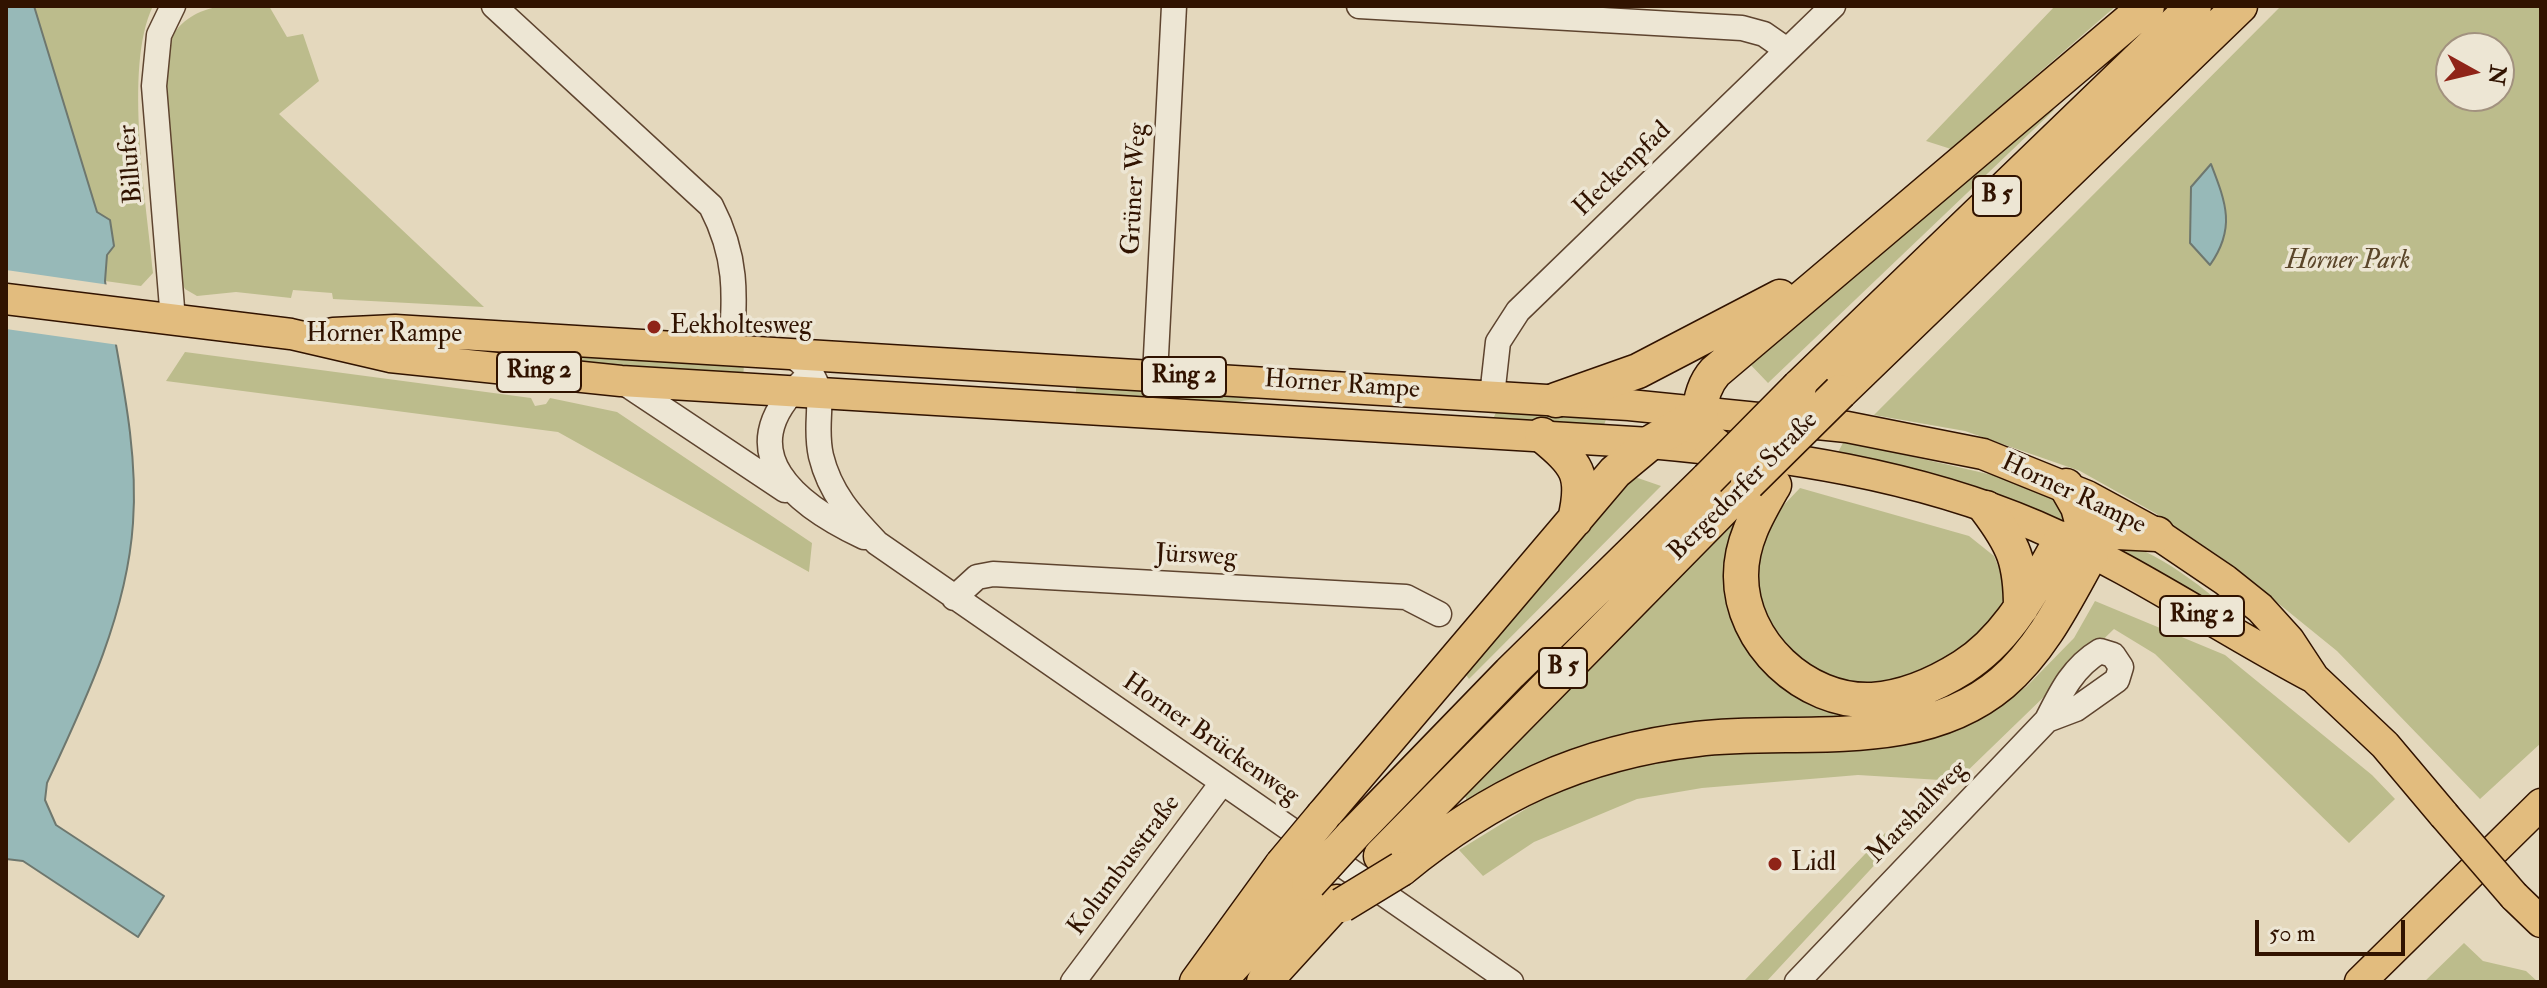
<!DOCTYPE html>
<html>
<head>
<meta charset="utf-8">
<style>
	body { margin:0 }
	#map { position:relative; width:2547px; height:988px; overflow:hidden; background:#e4d8bd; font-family:"IM FELL Double Pica",serif }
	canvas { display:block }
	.frame { position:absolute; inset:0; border:8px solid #311300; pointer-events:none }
	.north { position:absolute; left:2435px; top:32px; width:80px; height:80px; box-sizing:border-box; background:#ede6d4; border:2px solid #a2927f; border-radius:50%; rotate:98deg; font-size:22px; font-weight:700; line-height:32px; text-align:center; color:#311300 }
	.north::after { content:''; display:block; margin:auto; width:28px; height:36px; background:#8f2418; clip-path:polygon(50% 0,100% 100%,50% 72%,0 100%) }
	.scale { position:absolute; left:2255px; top:920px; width:150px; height:36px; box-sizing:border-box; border:4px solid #311300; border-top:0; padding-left:10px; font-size:24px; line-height:28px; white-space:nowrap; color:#311300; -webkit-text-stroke:6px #ede6d4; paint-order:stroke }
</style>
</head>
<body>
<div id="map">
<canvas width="2547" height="988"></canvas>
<div class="frame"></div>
<div class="north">N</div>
<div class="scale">50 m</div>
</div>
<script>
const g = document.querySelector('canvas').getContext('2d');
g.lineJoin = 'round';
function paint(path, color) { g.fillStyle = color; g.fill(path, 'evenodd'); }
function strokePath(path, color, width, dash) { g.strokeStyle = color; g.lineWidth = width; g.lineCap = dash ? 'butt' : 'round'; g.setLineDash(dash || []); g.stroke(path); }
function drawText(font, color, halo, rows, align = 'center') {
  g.font = font + ' "IM FELL Double Pica",serif'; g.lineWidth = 7; g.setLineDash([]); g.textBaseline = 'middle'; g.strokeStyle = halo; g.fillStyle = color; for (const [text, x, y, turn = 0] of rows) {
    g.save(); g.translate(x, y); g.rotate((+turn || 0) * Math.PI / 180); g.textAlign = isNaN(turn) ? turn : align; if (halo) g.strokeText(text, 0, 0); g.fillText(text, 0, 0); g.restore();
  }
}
paint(new Path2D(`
	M34,6H153C123,67 147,205 153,273L141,286L105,281L107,254L97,212Z
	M223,6H269L287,37L303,34L319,81L279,114L484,307L333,299L332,293L293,290L291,298L236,292L197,296L185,289L178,276C174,228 149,72 172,36C184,17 202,9 223,6Z
	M2055,6H2116L1951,149L1926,141Z
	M2281,6H2541V743L2480,799L2337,651L2226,561L2155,513L2080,471L1965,431L1874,415ZM2451,48H2499V96H2451Z
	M2044,108L2054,110L1768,383L1747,361Z
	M454,346L744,364L743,379L453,353Z
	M185,352L531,398L535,406L546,404L550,398L617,412L812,543L809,572L558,432L166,381Z
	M1095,384L1256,394V399L1213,405L1076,398V387Z
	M1499,406L1607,417L1602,430L1493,419Z
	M1844,441L2010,479L2053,497L2068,515L2063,525L1836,456Z
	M1632,476L1661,486L1469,679L1463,671Z
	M1800,488L1969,536L1994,556L2001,573L2007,574L2006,609L1959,656L1880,687L1831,680L1789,655L1760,618L1756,585L1763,541L1777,512Z
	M1736,519L1744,520L1731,602L1862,710L1861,721C1759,722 1657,719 1560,755C1528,766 1498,786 1467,801L1465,796Z
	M2114,540C2169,555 2213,597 2257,633L2112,550Z
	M2095,601L2225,655L2372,775L2395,799L2349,843L2155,654L2114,629L1957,781L1858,775L1702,788L1637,799L1534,842L1483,876L1459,850L1568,783L1661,759L1948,731L2026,687L2074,638Z
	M1885,833L1895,843L1766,982L1745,980Z
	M2464,943L2483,961L2526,971L2538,982H2424Z`), '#bcbc8c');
const water = new Path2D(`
	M6,6H34L97,212L110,220L114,246L107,255L105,281C117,360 139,443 133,523C127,614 85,702 47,783L45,800L56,825L164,896L138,937L23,861L6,859Z
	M2211,164C2226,203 2236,228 2210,265L2190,243L2191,187Z`);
paint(water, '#97b9b8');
strokePath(water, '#6e776e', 2);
paint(new Path2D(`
	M6,270L110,285L119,345L6,329Z`), '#e4d8bd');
const minor = new Path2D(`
	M494,6L711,206C738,258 735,294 731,352
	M1359,6L1742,28L1764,34L1787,50
	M173,320L154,86L159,35L173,6
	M792,355C836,387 811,412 821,456C830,493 851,516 877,543L1511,982
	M1155,375L1174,6
	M623,382L785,490
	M802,382C727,453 798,506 864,537
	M1492,396L1498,342L1518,311L1833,6
	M954,598L977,577L993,574L1406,597L1439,614
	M1073,982L1222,783
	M1797,982L2047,720C2061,692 2073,667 2100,651L2113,655L2121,667L2117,680L2076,709L2047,720`);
const major = new Path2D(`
	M6,299L291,334L390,357L621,381L1650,443C1782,455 1914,474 2036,526C2133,568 2221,629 2314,678
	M333,333L395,330L1629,405L1847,427L1983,454L2087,496L2157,534L2225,580L2260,608L2289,640L2314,678L2385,745L2444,815
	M2514,896L2541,922
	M2360,982L2541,804`);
const highway = new Path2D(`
	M1799,387L2194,6
	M1840,392L2240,6
	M1556,400L1638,371L1780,297
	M1542,435C1577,464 1586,474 1575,520
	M1721,449C1693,435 1696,393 1715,372L2147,6
	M1774,485C1758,513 1741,541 1741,575C1740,642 1805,703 1872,700C1904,698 1936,684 1963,667C2011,636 2034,586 2062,539L2116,532L2157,534
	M1986,508C2014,545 2021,562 2021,608
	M1323,816L1615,472L1650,443L1700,413
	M1352,836L1510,673L1708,479
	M1381,856L1748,483
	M1401,869C1490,796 1581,752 1697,739C1796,727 1918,754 2002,683C2042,649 2066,599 2091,554L2078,507L2066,486
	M1228,971L1309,883
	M1197,982L1282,865
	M1264,982L1337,902`);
strokePath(minor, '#5e442f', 27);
strokePath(major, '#311300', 33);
strokePath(highway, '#311300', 37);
strokePath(minor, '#ede6d4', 24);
strokePath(major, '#e2bc7e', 30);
strokePath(highway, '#e2bc7e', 34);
const majorBridge = new Path2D(`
	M2444,815L2514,896`);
const highwayBridge = new Path2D(`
	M1708,479L1799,387
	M1748,483L1840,392
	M1282,865L1323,816
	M1309,883L1352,836
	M1342,905L1401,869`);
strokePath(majorBridge, '#311300', 33, []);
strokePath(highwayBridge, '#311300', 37, []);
strokePath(majorBridge, '#e2bc7e', 30);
strokePath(highwayBridge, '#e2bc7e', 34);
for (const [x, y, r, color] of [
	[654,327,8,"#8f2418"],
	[1775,864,8,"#8f2418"]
]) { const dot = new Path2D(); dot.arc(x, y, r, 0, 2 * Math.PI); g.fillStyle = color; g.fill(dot); strokePath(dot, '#ede6d4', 3); }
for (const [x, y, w] of [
	[1997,196,48],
	[539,372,84],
	[1184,377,84],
	[2202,616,84],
	[1563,668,48]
]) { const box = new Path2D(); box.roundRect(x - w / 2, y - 20, w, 40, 6); g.fillStyle = '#ede6d4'; g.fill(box); strokePath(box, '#311300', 2); }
drawText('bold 24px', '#311300', null, [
	["B 5",1997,196],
	["Ring 2",539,372],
	["Ring 2",1184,377],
	["Ring 2",2202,616],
	["B 5",1563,668]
]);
drawText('26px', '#311300', '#ede6d4', [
	["Billufer",132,164,-95],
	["Heckenpfad",1623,170,-44],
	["Grüner Weg",1136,189,-87],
	["Horner Rampe",384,335],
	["Horner Rampe",1342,386,4],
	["Bergedorfer Straße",1744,487,-45],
	["Horner Rampe",2073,495,25],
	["Jürsweg",1196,557,3],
	["Horner Brückenweg",1210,740,35],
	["Marshallweg",1918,813,-46],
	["Kolumbusstraße",1125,866,-53]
]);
drawText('italic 26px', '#5b462a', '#ede6d4', [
	["Horner Park",2348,262]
]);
drawText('26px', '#311300', '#ede6d4', [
	["Eekholtesweg",670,327],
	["Lidl",1791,864]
], 'left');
</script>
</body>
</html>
